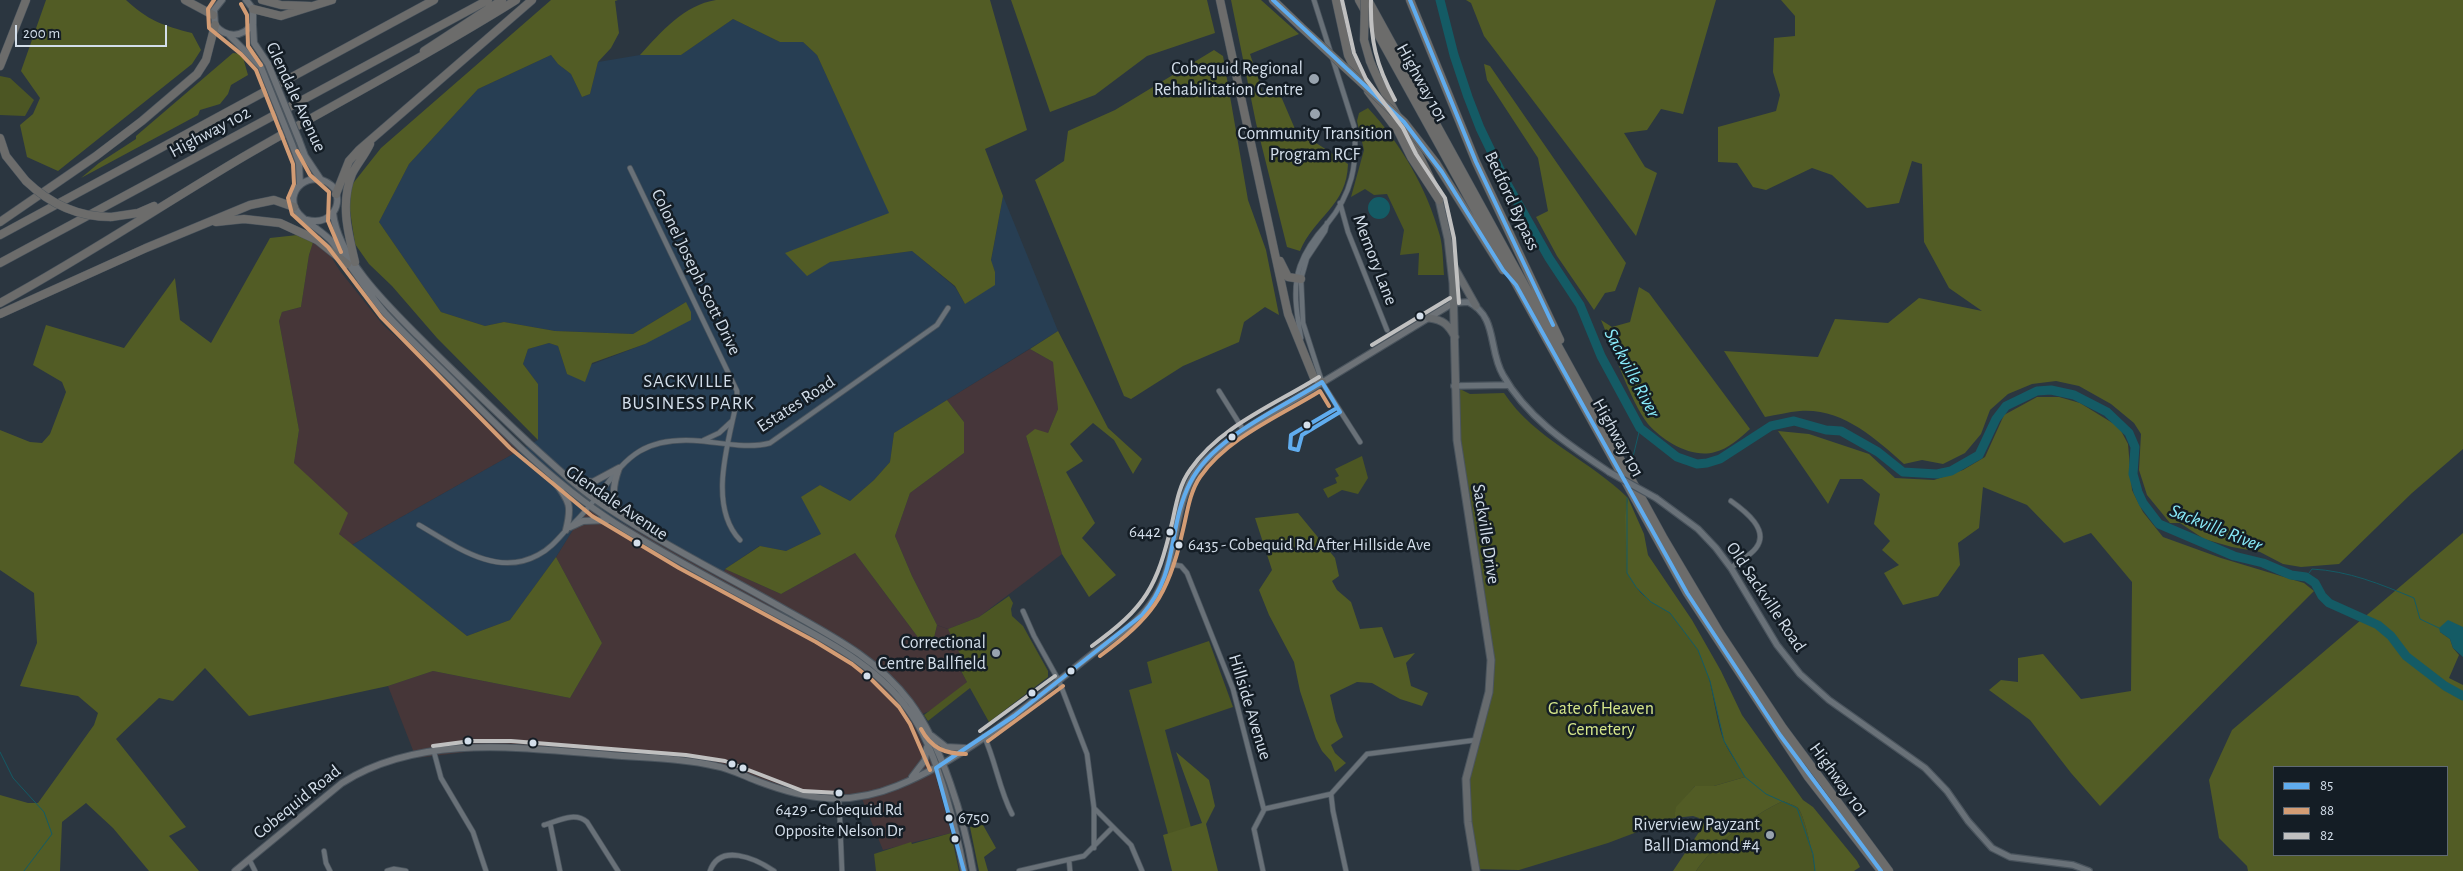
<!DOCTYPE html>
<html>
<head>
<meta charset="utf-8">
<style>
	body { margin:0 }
	#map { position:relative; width:2463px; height:871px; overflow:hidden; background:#2b3640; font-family:"Alegreya Sans",sans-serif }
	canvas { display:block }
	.legend { position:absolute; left:2273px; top:766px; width:175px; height:90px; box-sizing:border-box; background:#141d25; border:1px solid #606a74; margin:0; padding:6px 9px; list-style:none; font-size:15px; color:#d3deea }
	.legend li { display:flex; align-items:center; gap:10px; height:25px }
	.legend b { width:25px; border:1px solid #606a74 }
	.scale { position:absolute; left:15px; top:25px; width:152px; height:22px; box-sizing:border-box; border:2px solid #d3deea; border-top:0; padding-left:6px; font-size:15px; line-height:18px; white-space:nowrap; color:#d3deea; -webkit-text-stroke:4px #141d25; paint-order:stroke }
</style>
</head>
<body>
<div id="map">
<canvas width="2463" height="871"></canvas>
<ul class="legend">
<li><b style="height:6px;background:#60acee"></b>85</li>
<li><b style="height:6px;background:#d39c74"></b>88</li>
<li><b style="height:6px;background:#c0c0c0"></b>82</li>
</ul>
<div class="scale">200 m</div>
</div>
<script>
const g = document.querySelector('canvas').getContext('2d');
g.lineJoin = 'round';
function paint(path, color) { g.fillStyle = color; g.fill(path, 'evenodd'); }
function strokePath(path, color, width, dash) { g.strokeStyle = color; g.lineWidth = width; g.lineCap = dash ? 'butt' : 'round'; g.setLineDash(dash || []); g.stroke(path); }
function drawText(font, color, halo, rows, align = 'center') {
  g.font = font + ' "Alegreya Sans",sans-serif'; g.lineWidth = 5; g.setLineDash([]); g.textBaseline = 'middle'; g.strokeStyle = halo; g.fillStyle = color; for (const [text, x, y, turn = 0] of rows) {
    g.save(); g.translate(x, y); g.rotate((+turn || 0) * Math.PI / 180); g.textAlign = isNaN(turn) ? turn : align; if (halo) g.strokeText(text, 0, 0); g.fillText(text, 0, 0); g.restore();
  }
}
paint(new Path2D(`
	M316,233L340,271L383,325L522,449L352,545L339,534L300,470L294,463L299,430L279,321L282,312L301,307L309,255Z
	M589,504L720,578L725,569L781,594L855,553L920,640L934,638L937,625L948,629L961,653L954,659L967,682L936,708L911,719L933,766L951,833L883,850L860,794L836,799L774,786L717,763L661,754L600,753L507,747L416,758L388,686L433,671L570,698L602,643L556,557Z`), '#463638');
paint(new Path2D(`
	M733,19L780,42H803L817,55L890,214L786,253L830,262L912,251L955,287L965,304L995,272L991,261L1003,196L1058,331L894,433L890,462L874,480L850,501L820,485L802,497L821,534L786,551L759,546L725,569L721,578L589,504L556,557L510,620L467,636L352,545L538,440V384L523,364L528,349L549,343L558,346L567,374L645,344L686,302L633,334L555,331L504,322L485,326L441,312L379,222L409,164L478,89L551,55L558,64L571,74L582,97L590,94L598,62L640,55H681Z`), '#273e53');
paint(new Path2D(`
	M1030,349L1053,362L1056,374L1058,409L1048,433L1026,436L1062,554L979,617L948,629L937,625L912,576L895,536L910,493L964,453V422L947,400Z`), '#46363a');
paint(new Path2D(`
	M0,76L10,78L34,100L25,116L0,115Z
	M1368,108C1401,144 1427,188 1440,236C1443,248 1443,262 1444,275H1418L1419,253L1400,255L1404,230L1387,194L1374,195L1365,189L1351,197L1364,150L1357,121L1359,113Z
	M1454,386L1470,394L1504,393C1534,439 1590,460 1628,498C1625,520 1624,570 1637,588C1645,600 1659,604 1670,613C1681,621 1691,637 1698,649C1714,679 1713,712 1724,741C1729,753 1739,765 1745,777L1714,786H1695L1677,807L1674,818L1608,843L1519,870L1476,869L1466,779L1484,713L1491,660L1472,544Z
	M1362,456L1368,478L1358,494L1342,490L1328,498L1323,489L1337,483L1335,478L1339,476L1335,469Z
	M1009,596L1013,603L1011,609L1012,616L1023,626L1048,671V677L989,722L970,688L928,721L924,715L967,682L954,658L960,654L948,629L979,617Z
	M1209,641L1233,707L1165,730L1193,835L1170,841L1129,690L1152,683L1147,662Z
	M1783,801C1787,803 1795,805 1798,808C1805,816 1814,859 1815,871H1696C1717,841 1750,817 1783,801Z
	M951,833L959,871H876L874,854L911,842L912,844Z`), '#4c5623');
paint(new Path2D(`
	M46,0H126C147,20 164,26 192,33L201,50L192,64L58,171L27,157L20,125L33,114L40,98L21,71Z
	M551,0H618L615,1L619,33L611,48L598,62L590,94L582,97L571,74L558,64L551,55L478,89L409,164L379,222L441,312L485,326L504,322L555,331L633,334L686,302L691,312V320L645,344L592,363L585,382L567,374L558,346L549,343L528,349L523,364L538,384V440L437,338L392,286L369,264L355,244L347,191L381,148Z
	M716,0H990L1027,130L985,149L1003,196L991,260L995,272V285L965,304L955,286L912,251L830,262L807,276L785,253L889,213L817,55L803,42H780L733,19L681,55H640C661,32 684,5 716,0Z
	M1011,0H1207L1215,33L1147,56L1095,95L1050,112Z
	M1231,0H1261L1299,34L1250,54L1263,93L1277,87L1295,129L1348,164C1347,206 1314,217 1300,251L1287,247L1256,123Z
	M1466,0H1716L1683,114L1661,109L1647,130L1624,133L1645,167L1657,173L1636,236L1484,36L1471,3Z
	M1781,0H2463V449L2412,493L2339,564L2301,567L2283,564L2260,552L2232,547L2204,539L2180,523H2170L2147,495L2139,470L2141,434L2134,423L2111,404L2079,386L2056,381L2032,384L2008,394L1990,410L1981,434L1965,453L1943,464L1922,460L1904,464C1875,438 1842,408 1800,411C1788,412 1777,415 1765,417L1724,351L1818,357L1835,319L1888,323L1919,298L1982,311L1949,288L1924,242L1922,164L1912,161L1899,203L1867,208L1832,175L1812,168L1766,190L1753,187L1737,163L1718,162V127L1776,111L1780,95L1773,72L1774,38L1795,36V16Z
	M1214,50L1223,56L1248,200L1266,250L1279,315L1265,307L1244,322L1239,342L1183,366L1131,399L1124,396L1035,180L1064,161L1068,131L1115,110Z
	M233,53L242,54L248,75L231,85L228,94L220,104L200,110L198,115L81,178L99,163L136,139V136Z
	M1484,64L1490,66L1626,263L1615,291L1605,293L1594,310L1557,256L1536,217L1548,211L1538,158L1487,80Z
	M316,233L309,255L301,307L282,312L279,321L299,430L294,463L348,513L339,534L467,636L510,620L556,557L602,643L570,698L433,671L388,686L249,716L205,668L173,701L159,698L116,739L186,827L169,836L199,871H149L113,828L86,803L62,822L60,871H0V795L28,803H38L94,725L98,713L78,696L20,686L37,643L34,593L0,570V430L30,442L42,443L50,434L66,392L62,382L33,365L46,325L124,348L175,278L180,320L211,343L270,238Z
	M1639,287L1649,293L1750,429C1740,438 1728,449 1715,452C1692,459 1663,441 1648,424C1630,401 1613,348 1601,320L1612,327L1630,322Z
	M1058,331L1108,428L1142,459L1133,474L1114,440L1093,423L1070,444L1083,461L1066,472L1095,523L1082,538L1116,575L1089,597L1062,554L1026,436L1035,429L1048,433L1058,409L1053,362L1030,349Z
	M2037,397H2059L2080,403L2119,427L2128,444L2132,490L2143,512L2163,537L2221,558L2304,583L2314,591L2100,806L2071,773L2030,720L1989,690L2001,680L2018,682V658L2043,654L2081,699L2131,691L2132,582L2091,533L2064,543L2027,505L1983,487L1979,528L1958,543L1960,565L1938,596L1903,605L1884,573L1899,565L1882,550L1890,541L1874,524L1880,494L1862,479H1840L1828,504L1778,431L1809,434L1869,454L1895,478L1934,480L1963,470L1985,457L2004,415Z
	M947,400L964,422V453L910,493L895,536L912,576L937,625L934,638L920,640L855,553L781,594L725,569L760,546L786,551L821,534L801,497L820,485L850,501L874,480L890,462L894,433Z
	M1628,498L1644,534L1648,555L1692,620L1721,671L1742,715L1803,800L1813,807L1857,861L1860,867L1854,871H1815C1814,860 1805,816 1798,808C1795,805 1787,803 1783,801C1750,817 1717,841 1696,871H1673L1701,829L1702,823L1699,818L1693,816L1674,818L1676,807L1695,786H1714L1745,777L1724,741L1710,681L1698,650L1670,613L1651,602L1636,587L1627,573L1625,516Z
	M1298,513L1335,558L1339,576L1332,581L1337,590L1351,602L1360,629L1382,627L1394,658L1415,653L1406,663L1411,686L1428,693L1422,706L1400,699L1372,683L1357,682L1330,695L1336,721L1343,737L1331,745L1335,753L1346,763L1335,772L1331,761L1322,751L1316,739L1300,691L1294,662L1269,615L1259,590L1272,570L1255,518Z
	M2463,533V627L2440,632L2450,639L2453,648L2459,655L2449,678L2463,685V871H2248L2247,866L2219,838L2209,780L2232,730ZM2274,767H2447V855H2274Z
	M1176,752L1209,780L1215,806L1206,824L1218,871H1172L1163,835L1202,823Z
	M983,825L996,848L984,857L988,871H979L970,827Z`), '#525c25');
paint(new Path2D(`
	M1368 208a11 11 0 1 1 22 0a11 11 0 1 1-22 0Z
	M2448,620L2463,627V657L2453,648L2450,639L2440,632L2439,628Z`), '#145b65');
strokePath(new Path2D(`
	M1632,461L1640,428
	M1627,498V573L1636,587L1651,602L1670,613L1698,650L1710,681L1724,741L1745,777L1766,794L1797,808L1813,854L1815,871
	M2306,577L2312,569C2349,571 2380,584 2414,598L2420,619L2439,628
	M0,752L13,778L44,812L52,834L24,871`), '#145b65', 1);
strokePath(new Path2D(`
	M1440,0L1454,55L1468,97L1480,128L1506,182L1549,258L1580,305L1601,356L1640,428L1677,457L1697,464L1707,463L1720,459L1771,426L1794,421L1826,430L1841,431L1878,452L1903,472L1937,474L1951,471L1979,455L1996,419L2006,406L2037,391L2051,390L2074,395L2107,412L2129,433L2135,447L2133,474L2138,492L2143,503L2159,524L2234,556L2263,563L2291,575L2306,577L2315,583L2322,596L2329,603L2378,625L2391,636L2406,656L2445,686L2463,696`), '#145b65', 9);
const minor = new Path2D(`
	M630,168L737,391V400C729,441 707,505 740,540
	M1340,203L1348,232L1387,330
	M1301,338C1297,315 1292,289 1300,266C1306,249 1315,237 1327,224C1352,194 1358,164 1354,126L1314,0
	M1321,381L1360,442
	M1322,382L1303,323L1301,279L1307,258L1325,231L1327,223
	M1219,391L1244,431
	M704,440L719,433L732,421
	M1731,501C1745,511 1770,530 1756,548C1750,556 1739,561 1731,568
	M573,524C620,478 622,434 701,441C723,443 749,449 770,443L937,325L948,308
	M419,525C454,545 496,578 538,555C550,549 558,539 567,529
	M1169,564L1181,566L1187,573L1233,689L1264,810L1254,829L1263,871
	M1023,611L1034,636L1059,681L1087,754L1094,808V848
	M984,736C996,762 999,789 1012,814
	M434,752L441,778L473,832L486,871
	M1331,794L1333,811L1346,871
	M839,799L842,871
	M1094,808L1131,845L1142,871
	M1264,809L1331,794L1367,754L1476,740
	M550,823L560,871
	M544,825C558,821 575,811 587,822L618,871
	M324,851L326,863L330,871
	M249,859L255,871
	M1069,860L1070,871
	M387,871L394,869L406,871
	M710,871C720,843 755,858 774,871
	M1019,871L1084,856L1112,828`);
const tertiary = new Path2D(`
	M1453,303L1468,302C1498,316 1488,350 1503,375C1527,418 1569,445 1609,472
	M1454,386L1509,385
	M1656,498L1698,529L1716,548L1731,568L1777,645L1800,674L1829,700L1925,768L1947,791L1968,821L1992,848L2010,857L2073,865L2089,871`);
const secondary = new Path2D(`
	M222,0L214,10L215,25C226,38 242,38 253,24V9L246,0
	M253,25L254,43L268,64
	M229,35L261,67
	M299,140L305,156L321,180
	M292,144L299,163L300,185
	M333,213C338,258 388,306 419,337C455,373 492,408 529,443C554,465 578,489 606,507C663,545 725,575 784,609C830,635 878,659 910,702C942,745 964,819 973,871
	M307,220C328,225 343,209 335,189C313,164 280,192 299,214C309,225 324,232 333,243C352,266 366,291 385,313C408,338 433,361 457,385C510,439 562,491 626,530C667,555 709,578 752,601C810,633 879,661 915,720C938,756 956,828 964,871
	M619,468C613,485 610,500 623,515
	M574,480L593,482L619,468
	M555,482C570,502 572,506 566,530
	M570,527L583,521L608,520
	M932,736L946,747L965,748
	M912,777L925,760L927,747
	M235,871L342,783C421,733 522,748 610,755C645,758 682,758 716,766C732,769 746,777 760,782C808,800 848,806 897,786C969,757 1030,703 1091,655C1113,638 1140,623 1155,597C1180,557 1171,494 1205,461C1233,433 1271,414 1305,393C1354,363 1404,333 1453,303`);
const primary = new Path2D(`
	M1439,200L1448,239L1453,283L1457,440L1491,660L1489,692L1466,779L1468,822L1476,871
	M1453,265L1476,306
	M1429,318C1443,320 1448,324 1455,337`);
const motorway = new Path2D(`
	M185,0L213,15
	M262,0L281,5L310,6
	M1220,0L1288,314L1314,378L1322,382
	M1273,0L1300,26
	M1336,0L1348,55L1361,82
	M1359,0L1687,593L1808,777L1881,871
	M1368,0L1663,537L1720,633L1783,728L1889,871
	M1410,0L1476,162L1560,340
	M253,9L281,16L332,0
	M424,51L502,0
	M1370,61C1387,104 1416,143 1434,187
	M0,66L26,0
	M1368,91L1398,131L1411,157L1439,200
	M0,138L6,156L26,181
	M1436,163L1503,270
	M336,194L349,161L359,150L532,0
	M111,217L138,213L154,206
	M0,222L96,156L142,121L197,74L206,60L215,25
	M216,222L244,219L280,223L317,240L347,264
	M0,235L434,0
	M1280,261L1288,277L1301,279
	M355,262C348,233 340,203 352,174C357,164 365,155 370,144
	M0,263L488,0
	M0,303C83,258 162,205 243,157C334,104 427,56 516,0
	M0,314L146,248L250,205L274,200L294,207`);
strokePath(minor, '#4a545d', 6);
strokePath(tertiary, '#4a545d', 8);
strokePath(secondary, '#4a545d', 8);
strokePath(primary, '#4a545d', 9);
strokePath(motorway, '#4a545d', 9);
strokePath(minor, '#697178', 4.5);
strokePath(tertiary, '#697178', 5.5);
strokePath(secondary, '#6d7277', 6);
strokePath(primary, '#676b6e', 7);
strokePath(motorway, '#6c6c6b', 8);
const tertiaryBridge = new Path2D(`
	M1609,472L1656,498`);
const secondaryBridge = new Path2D(`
	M268,64L299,140
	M261,67L292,144`);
const motorwayBridge = new Path2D(`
	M1365,0L1364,40L1370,61
	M1300,26L1404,122L1436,163
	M26,181C50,204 78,217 111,217`);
strokePath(tertiaryBridge, '#4a545d', 8, []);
strokePath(secondaryBridge, '#4a545d', 8, []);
strokePath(motorwayBridge, '#4a545d', 9, []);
strokePath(tertiaryBridge, '#697178', 5.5);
strokePath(secondaryBridge, '#6d7277', 6);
strokePath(motorwayBridge, '#6c6c6b', 8);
strokePath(new Path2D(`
	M1273,0L1404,122L1442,172L1503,270L1516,285L1687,593L1780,735L1881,871
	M1410,0L1476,162L1553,325
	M964,871L936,768L1014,716L1142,615C1180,571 1167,528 1190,483C1213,437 1280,409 1322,382L1340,412L1302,435L1298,450L1290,448L1291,435L1337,408`), '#60acee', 4);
strokePath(new Path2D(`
	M214,0L208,9L209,28L241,54L256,70L293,164L294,184L288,198L292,214L328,247L381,317L510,448L592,516L679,568L816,642L852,664L872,680L899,707L910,724L930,770
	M241,4L247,15L248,46L261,65
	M297,151L310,175L329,192L328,221L341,252
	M1100,656C1151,618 1168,597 1182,534C1187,515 1189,493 1200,477C1228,437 1280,416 1320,391L1329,406
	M921,729C931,748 945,754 966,754
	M988,741L1063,686`), '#d39c74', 4);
strokePath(new Path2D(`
	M1342,0L1354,53L1366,79L1403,128L1416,154L1445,198L1454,238L1459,303
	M1371,0C1370,40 1376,65 1395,100
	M1372,345L1450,298
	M1092,646C1146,607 1157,587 1172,523C1176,505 1179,485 1190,470C1220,426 1276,404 1319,377
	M980,731L1055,676
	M433,746L471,741H511L686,755L725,761L803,791L839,793`), '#c0c0c0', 4);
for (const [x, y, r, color] of [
	[1314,79,6,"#98a3ae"],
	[1315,114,6,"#98a3ae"],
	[1420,316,4.5,"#d3deea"],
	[1307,425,4.5,"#d3deea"],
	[1232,437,4.5,"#d3deea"],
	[1170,532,4.5,"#d3deea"],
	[637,543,4.5,"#d3deea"],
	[1179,545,4.5,"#d3deea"],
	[996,653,5,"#98a3ae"],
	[1071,671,4.5,"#d3deea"],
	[867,676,4.5,"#d3deea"],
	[1032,693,4.5,"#d3deea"],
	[468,741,4.5,"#d3deea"],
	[533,743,4.5,"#d3deea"],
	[732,764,4.5,"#d3deea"],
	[743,768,4.5,"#d3deea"],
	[839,793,4.5,"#d3deea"],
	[949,818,4.5,"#d3deea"],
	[1770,835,5,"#98a3ae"],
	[955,839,4.5,"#d3deea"]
]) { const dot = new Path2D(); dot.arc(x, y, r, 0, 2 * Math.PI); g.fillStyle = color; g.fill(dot); strokePath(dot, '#141d25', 2); }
drawText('17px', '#d3deea', '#141d25', [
	["6442",1161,532,"right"],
	["6435 - Cobequid Rd After Hillside Ave",1188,545],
	["6429 - Cobequid Rd",839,810,"center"],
	["Opposite Nelson Dr",839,831,"center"],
	["6750",958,818]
], 'left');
drawText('18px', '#d3deea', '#141d25', [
	["Cobequid Regional",1303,69],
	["Rehabilitation Centre",1303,90],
	["Community Transition",1315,134,"center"],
	["Program RCF",1315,155,"center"],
	["Correctional",986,643],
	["Centre Ballfield",986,664],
	["Riverview Payzant",1760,825],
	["Ball Diamond #4",1760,846]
], 'right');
drawText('18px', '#d3deea', '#141d25', [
	["Highway 101",1422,83,61],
	["Glendale Avenue",296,97,65],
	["Highway 102",210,132,-28],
	["Bedford Bypass",1512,201,65],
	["Memory Lane",1375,260,69],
	["Colonel Joseph Scott Drive",696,272,64],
	["Estates Road",796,404,-33],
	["Highway 101",1618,438,61],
	["Glendale Avenue",617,503,34],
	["Sackville Drive",1486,534,81],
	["Old Sackville Road",1766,597,56],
	["Hillside Avenue",1250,707,73],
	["Highway 101",1839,780,54],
	["Cobequid Road",297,802,-39]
]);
drawText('18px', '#d7e88b', '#141d25', [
	["Gate of Heaven",1601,709],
	["Cemetery",1601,730]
]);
drawText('italic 19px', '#89ecfb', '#141d25', [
	["Sackville River",1632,373,62],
	["Sackville River",2216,528,22]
]);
g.letterSpacing = '1px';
drawText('19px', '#d3deea', '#141d25', [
	["SACKVILLE",688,381],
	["BUSINESS PARK",688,403]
]);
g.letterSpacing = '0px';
</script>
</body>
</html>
